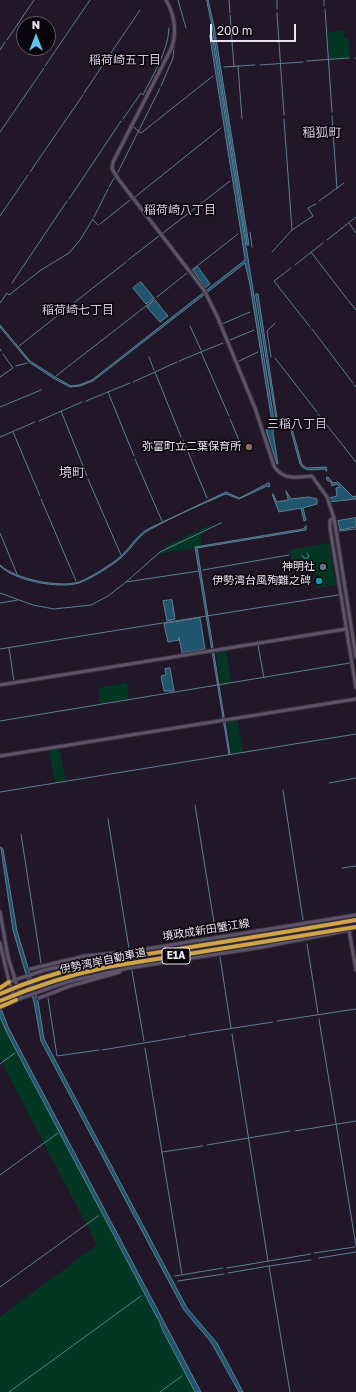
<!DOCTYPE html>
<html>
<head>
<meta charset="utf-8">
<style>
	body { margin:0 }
	#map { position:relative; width:356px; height:1392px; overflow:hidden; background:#211729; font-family:"Golos Text",sans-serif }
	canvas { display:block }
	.north { position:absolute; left:16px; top:16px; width:40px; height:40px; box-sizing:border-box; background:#08050c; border:1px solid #625e67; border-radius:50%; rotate:0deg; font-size:11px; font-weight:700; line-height:16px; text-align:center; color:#eae4f0 }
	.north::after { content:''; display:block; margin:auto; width:14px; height:18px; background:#65c5ef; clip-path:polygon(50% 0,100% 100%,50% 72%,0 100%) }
	.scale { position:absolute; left:210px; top:24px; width:86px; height:18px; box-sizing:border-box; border:2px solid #eae4f0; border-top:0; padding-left:5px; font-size:12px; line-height:14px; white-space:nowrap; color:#eae4f0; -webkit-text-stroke:3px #08050c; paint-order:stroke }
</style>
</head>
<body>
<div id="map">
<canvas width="356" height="1392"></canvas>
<div class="north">N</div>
<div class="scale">200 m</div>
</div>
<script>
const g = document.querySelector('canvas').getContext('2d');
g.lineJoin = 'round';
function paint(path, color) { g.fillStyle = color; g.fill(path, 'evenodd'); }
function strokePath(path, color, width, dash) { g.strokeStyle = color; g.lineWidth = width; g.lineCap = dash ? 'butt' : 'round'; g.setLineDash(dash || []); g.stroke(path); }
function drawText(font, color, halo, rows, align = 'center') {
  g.font = font + ' "Golos Text","Noto Sans JP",sans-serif'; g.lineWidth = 3; g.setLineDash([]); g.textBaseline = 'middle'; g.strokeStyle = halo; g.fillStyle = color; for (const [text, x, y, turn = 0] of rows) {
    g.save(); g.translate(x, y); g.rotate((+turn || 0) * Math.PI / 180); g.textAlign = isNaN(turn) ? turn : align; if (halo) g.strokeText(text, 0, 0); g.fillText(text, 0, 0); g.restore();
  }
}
paint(new Path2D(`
	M344,31V38L348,37L350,58L329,59L328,32Z
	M210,525L211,527L200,533L202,545L195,547V548L157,554L164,549V547Z
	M329,543L336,585L316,588L312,561L292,564L290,550Z
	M226,650L231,682L221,684L216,652Z
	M127,683L129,699L100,704L98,688Z
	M237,719L243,752L232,754L227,721Z
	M59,748L66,781L55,783L49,751Z
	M0,1018L8,1037L53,1120L157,1318L162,1331L195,1392H0V1317L97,1245L0,1059Z`), '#033723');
const water = new Path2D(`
	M207,0H208L214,26L249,245H247L212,26Z
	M210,35H212L274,420L273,433L278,464H277L266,430L271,428L272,422L250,285L245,263L93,381L80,386L70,387L53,378L29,362L0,327V325L30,361L55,377L71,386L79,385L92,380L245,260Z
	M198,267L210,284L205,288L193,270Z
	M141,282L154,298L146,304L133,288Z
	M256,294H258L277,418C281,422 287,421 291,425L302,465L307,468L326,467L327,471H326L325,469C316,469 305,473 300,464L290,427C287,422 279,424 276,418Z
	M155,300L168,316L160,322L147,307Z
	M327,477H328L333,483L338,482L353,497L356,496V499L329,502V498L337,496L336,488L340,487L337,484L334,485L332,486L331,482L327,480Z
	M269,483L270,486L269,487L267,486L239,499L226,494L223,495C198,506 172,517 149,530C138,536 132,548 123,556C115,564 89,580 79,583C59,589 15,581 0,566V565C15,579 59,588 79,582C88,579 112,564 120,557C130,548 137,535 148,529L226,492L239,498Z
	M286,491L291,499L309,497L317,499V504L303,508L306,520L304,521L301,508L279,512L272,494H273L277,502L288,500Z
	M356,518V527L340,530L338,521Z
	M306,526V530L197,548L230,754L229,755L195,547L303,529Z
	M172,600L175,619L167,621L163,601Z
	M200,618L205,649L182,653L179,637V640L168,642L164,624Z
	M170,668L174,691H164L161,676L166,675L165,669Z
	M1,847L3,849L17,931L38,1001L44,1039L187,1308L217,1343L243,1392H239L211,1342L184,1310L41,1041L34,1002L13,930Z
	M0,1006L8,1027L201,1392H195L163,1331L160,1323L7,1033L0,1017Z`);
paint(water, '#1f556d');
strokePath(water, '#5c8094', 1);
strokePath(new Path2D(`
	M178,0L186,28
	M229,0L230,13
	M277,0V9
	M324,0V6
	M325,9L332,112
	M277,13L284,115
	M230,15L234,67
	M7,40L34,0
	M0,50L5,42
	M355,58H356
	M307,61L349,58
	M260,65L303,62
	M45,66L90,0
	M238,66L242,119
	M224,67L255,65
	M161,86L173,58L174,47
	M84,93L140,10
	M332,116L337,189
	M123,119L141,93L143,95C153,74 168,52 169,28
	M134,127L138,131
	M0,132L44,68
	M139,132L141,133L213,76
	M30,172L83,95
	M117,174L160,88
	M109,187L114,178
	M135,197L221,128
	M69,199L121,121
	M319,201L344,183
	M0,216L28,175
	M94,217L108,189
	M93,220L98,225
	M349,223L356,233
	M100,224L130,200
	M292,230L313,216L308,208L316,204
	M250,232L252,247
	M163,233L230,181
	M327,240L356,217
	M272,252L292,230L284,119
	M311,252L347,299
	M128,260L159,236
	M295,265L323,243
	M291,268L274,281L310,327
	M192,270L238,234
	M12,283L67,201
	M157,297L187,273
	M348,300L356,310
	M0,303L7,293L9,295L41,270L69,253L80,240L93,219
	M222,324L250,312
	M190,326L201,350
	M312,329L353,383
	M230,340L254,330
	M19,346L126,262
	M0,349L1,351
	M201,352L229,416
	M149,357L154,370
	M271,357L267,331L275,323
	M275,358L317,412
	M179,361L223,343
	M239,361L258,352
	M16,366L27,363
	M155,372L181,437
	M56,376L155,299
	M0,377L13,368L3,354
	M133,382L177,362
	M354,385L356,387
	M108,392L134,456
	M86,401L130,383
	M0,407L41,390
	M61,411L87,476
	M318,414L356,462
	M230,419L239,440
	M39,421L82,402
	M13,432L40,496
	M0,437L35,422
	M183,440L207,498
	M135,459L162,521
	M88,479L121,555
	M41,499L76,581
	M339,531L356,529
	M0,533L17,574
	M302,555L304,558H308L309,557L307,553
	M203,570L289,555
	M126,582L199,571
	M0,593L33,605L54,609L91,605L108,596L126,582L160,552L221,523
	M0,603L18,600
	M258,645L264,678
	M9,648L14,681
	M0,649L338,595
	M0,721L350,663
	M329,783L356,778
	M283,790L303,920
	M0,792L356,734
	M195,805L216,935
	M108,819L129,949
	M21,834L41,963
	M342,868L356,866
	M307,944L318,1013
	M220,957L231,1028
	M132,971L144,1041
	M48,998L57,1056L99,1050
	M319,1019L356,1246
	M277,1021L356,1009
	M232,1034L268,1261
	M189,1035L273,1022
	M145,1048L182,1275
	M102,1050L186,1036
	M0,1064L15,1053
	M295,1131L356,1121
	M207,1145L290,1131
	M162,1152L203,1146
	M0,1175L58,1133
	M314,1253L355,1247
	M319,1258L356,1252
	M227,1268L311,1254
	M228,1273L269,1266
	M175,1276L223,1268
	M178,1281L224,1274
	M0,1287L98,1216
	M9,1392L141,1296
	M160,1392L182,1376
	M290,1392L269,1266L311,1260`), '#5c8094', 1);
const tertiary = new Path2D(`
	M166,0C174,14 177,31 172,47L113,162L112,169L119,180L204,290L217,316L255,408L274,466C283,481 298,477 312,476L327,497L334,518L356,657
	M334,518L330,520V528L356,688
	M0,685L346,629
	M0,756L356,699
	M349,930L356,970`);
const secondary = new Path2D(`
	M0,912L8,957L21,998
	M0,943L9,982L16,1000L67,982L129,968L263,947L350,930
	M30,969L85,956L115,953
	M9,982L45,970L127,952L356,915
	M39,998L70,986L120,972`);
const motorway = new Path2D(`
	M0,988L9,982
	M0,1007L16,1000`);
strokePath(tertiary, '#37303e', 5);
strokePath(secondary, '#37303e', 5);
strokePath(motorway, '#37303e', 6);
strokePath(tertiary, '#5d5267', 3);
strokePath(secondary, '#5d5267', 3);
strokePath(motorway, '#d1a446', 4);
const motorwayBridge = new Path2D(`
	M0,994C60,967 121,958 185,948C242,939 299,930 356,920
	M0,1001C35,986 70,975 107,967L356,927`);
strokePath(motorwayBridge, '#37303e', 6, []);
strokePath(motorwayBridge, '#d1a446', 4);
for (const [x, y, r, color] of [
	[249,447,4,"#8d6e63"],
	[323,567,4,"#6b7280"],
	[319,581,4,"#0f9aa8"]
]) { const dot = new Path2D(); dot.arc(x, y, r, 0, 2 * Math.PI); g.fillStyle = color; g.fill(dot); strokePath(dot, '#08050c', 1.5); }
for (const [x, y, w] of [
	[176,956,28]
]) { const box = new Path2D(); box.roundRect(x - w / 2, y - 8, w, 16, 3); g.fillStyle = '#08050c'; g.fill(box); strokePath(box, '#eae4f0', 1); }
drawText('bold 10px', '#eae4f0', null, [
	["E1A",176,956]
]);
drawText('11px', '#eae4f0', '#08050c', [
	["弥富町立二葉保育所",241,447],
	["神明社",315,567],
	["伊勢湾台風殉難之碑",311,581]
], 'right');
drawText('11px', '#eae4f0', '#08050c', [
	["境政成新田蟹江線",206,930,-9],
	["伊勢湾岸自動車道",103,961,-12]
]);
drawText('12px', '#d7cbe3', '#08050c', [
	["稲荷崎五丁目",125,60],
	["稲荷崎八丁目",180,210],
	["稲荷崎七丁目",78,310],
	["三稲八丁目",297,424]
]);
drawText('13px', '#d7cbe3', '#08050c', [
	["稲狐町",322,133],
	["境町",72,473]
]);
</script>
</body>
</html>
